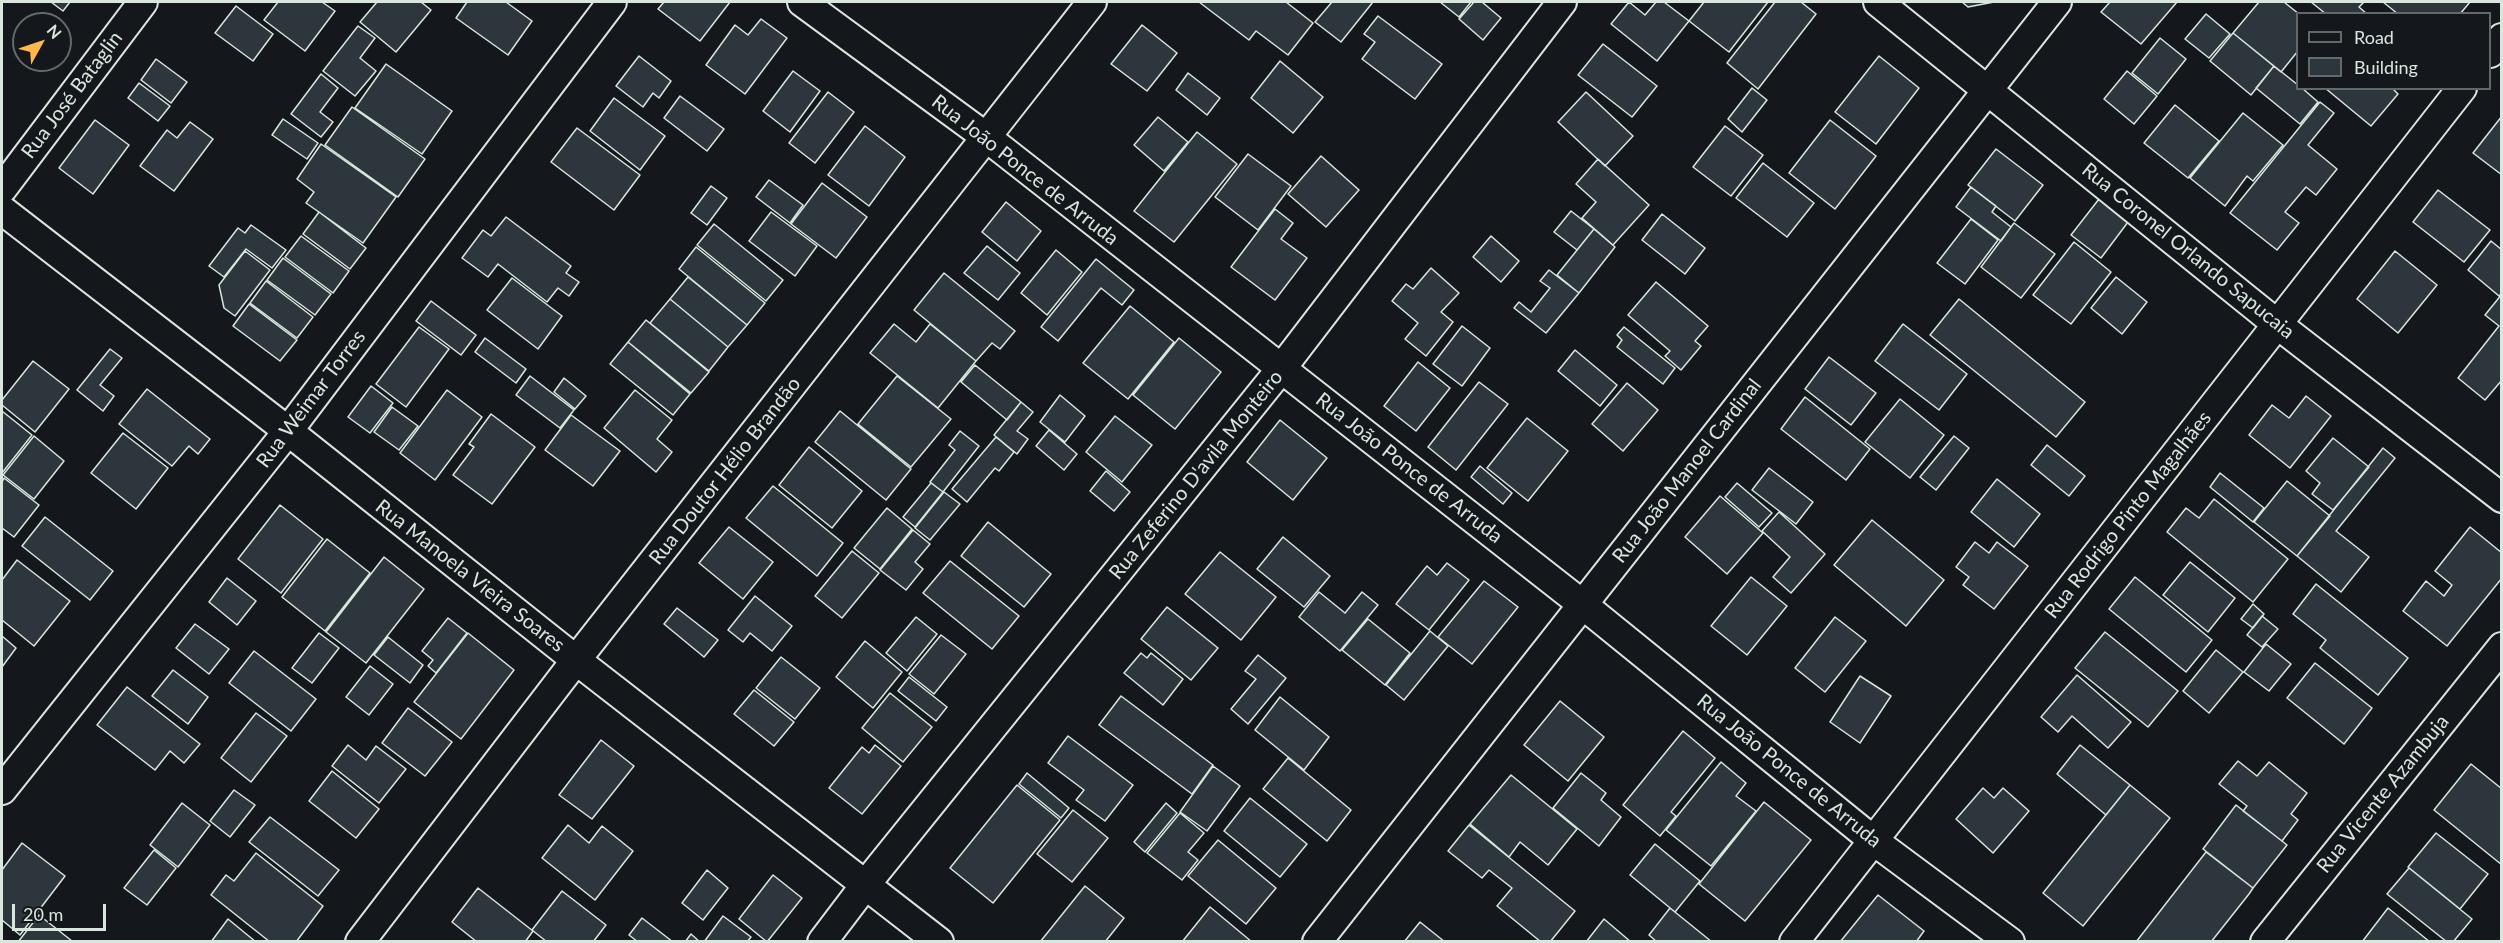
<!DOCTYPE html>
<html>
<head>
<meta charset="utf-8">
<style>
	body { margin:0 }
	#map { position:relative; width:2503px; height:943px; overflow:hidden; background:#14181c; font-family:Lato,sans-serif }
	canvas { display:block }
	.frame { position:absolute; inset:0; border:3px solid #d8e6dc; pointer-events:none }
	.legend { position:absolute; left:2296px; top:12px; width:195px; height:78px; box-sizing:border-box; background:#14181c; border:2px solid #626a69; margin:0; padding:8px 10px; list-style:none; font-size:18px; color:#d8e6dc }
	.legend li { display:flex; align-items:center; gap:12px; height:30px }
	.legend b { width:30px; border:2px solid #626a69 }
	.north { position:absolute; left:12px; top:12px; width:60px; height:60px; box-sizing:border-box; background:#14181c; border:2px solid #626a69; border-radius:50%; rotate:50deg; font-size:16px; font-weight:700; line-height:24px; text-align:center; color:#d8e6dc }
	.north::after { content:''; display:block; margin:auto; width:21px; height:27px; background:#ffb74d; clip-path:polygon(50% 0,100% 100%,50% 72%,0 100%) }
	.scale { position:absolute; left:12px; top:904px; width:94px; height:27px; box-sizing:border-box; border:3px solid #d8e6dc; border-top:0; padding-left:8px; font-size:18px; line-height:21px; white-space:nowrap; color:#d8e6dc; -webkit-text-stroke:4px #14181c; paint-order:stroke }
</style>
</head>
<body>
<div id="map">
<canvas width="2503" height="943"></canvas>
<div class="frame"></div>
<ul class="legend">
<li><b style="height:8px;background:#14181c"></b>Road</li>
<li><b style="height:16px;background:#2c363c"></b>Building</li>
</ul>
<div class="north">N</div>
<div class="scale">20 m</div>
</div>
<script>
const g = document.querySelector('canvas').getContext('2d');
g.lineJoin = 'round';
function paint(path, color) { g.fillStyle = color; g.fill(path, 'evenodd'); }
function strokePath(path, color, width, dash) { g.strokeStyle = color; g.lineWidth = width; g.lineCap = dash ? 'butt' : 'round'; g.setLineDash(dash || []); g.stroke(path); }
function drawText(font, color, halo, rows, align = 'center') {
  g.font = font + ' Lato,sans-serif'; g.lineWidth = 4.5; g.setLineDash([]); g.textBaseline = 'middle'; g.strokeStyle = halo; g.fillStyle = color; for (const [text, x, y, turn = 0] of rows) {
    g.save(); g.translate(x, y); g.rotate((+turn || 0) * Math.PI / 180); g.textAlign = isNaN(turn) ? turn : align; if (halo) g.strokeText(text, 0, 0); g.fillText(text, 0, 0); g.restore();
  }
}
const building = new Path2D(`
	M51,2H70L63,11Z
	M278,2H322L335,11L305,51L264,20Z
	M377,2H421L431,10L396,52L360,22Z
	M467,2H506L532,21L508,55L456,18Z
	M664,2H730L700,41L658,9Z
	M1199,2H1286L1313,23L1288,55L1256,31L1249,40Z
	M1332,2H1373L1341,42L1315,22Z
	M1440,2H1471L1459,17Z
	M1474,2H1482L1501,18L1483,40L1459,19Z
	M1629,2L1645,15L1656,2H1664L1689,21L1657,61L1611,24Z
	M1704,2H1768L1729,52L1689,21Z
	M1775,2H1801L1816,14L1758,89L1727,63Z
	M1962,2H1994L1968,7Z
	M2110,2H2177L2141,44L2101,12Z
	M2259,2H2284L2299,14L2298,51L2281,72L2233,33Z
	M2311,2H2364L2359,7L2367,14H2326Z
	M2383,2H2470L2460,14H2398Z
	M236,6L273,34L253,61L215,33Z
	M2206,14L2230,34L2209,58L2185,39Z
	M1378,16L1442,64L1415,99L1362,59L1375,42L1364,34Z
	M761,19L787,38L745,94L706,65L735,25L748,35Z
	M1142,25L1177,53L1147,91L1111,64Z
	M358,26L375,38L360,58L376,71L355,96L323,71Z
	M2233,33L2274,66L2251,95L2210,61Z
	M2160,38L2186,59L2158,94L2132,73Z
	M1603,44L1657,86L1632,117L1578,75Z
	M639,56L671,81L659,98L653,93L643,107L616,86Z
	M1879,56L1919,88L1876,144L1835,112Z
	M156,59L187,82L171,103L141,80Z
	M1280,61L1323,97L1293,133L1251,98Z
	M386,64L452,111L422,154L355,108Z
	M2274,66L2298,85V88H2302L2318,102L2300,124L2256,88Z
	M793,71L820,91L790,132L763,111Z
	M2127,71L2157,96L2134,124L2104,99Z
	M1188,73L1220,98L1207,115L1176,90Z
	M321,74L338,88L320,112L333,122L321,137L291,114Z
	M139,83L170,106L158,121L128,98Z
	M1752,88L1767,100L1742,132L1728,119Z
	M2325,88H2392L2398,94L2371,126Z
	M828,92L854,112L815,163L789,143Z
	M1586,92L1633,136L1605,166L1558,122Z
	M680,96L724,129L707,151L664,118Z
	M614,98L665,136L640,170L590,131Z
	M2320,102L2334,113L2308,145L2337,169L2316,195L2306,187L2285,212L2299,223L2277,250L2230,213Z
	M2175,105L2219,141L2188,178L2144,143Z
	M352,107L425,159L398,197L325,145Z
	M2243,113L2283,145L2253,181L2247,176L2225,206L2190,178Z
	M2502,116V175L2473,153Z
	M1158,117L1188,142L1164,171L1134,145Z
	M283,119L318,143L307,159L272,135Z
	M95,120L129,145L93,194L59,168Z
	M1830,120L1876,156L1835,209L1789,173Z
	M190,122L213,139L174,191L140,166L167,130L177,138Z
	M865,126L905,157L869,206L828,175Z
	M1725,126L1763,155L1731,196L1693,167Z
	M577,128L640,175L614,210L551,162Z
	M1197,132L1237,164L1174,242L1134,211Z
	M321,144L396,197L363,243L306,203L314,192L297,179Z
	M1996,149L2043,185L2015,221L1968,185Z
	M1248,154L1291,186L1258,230L1215,197Z
	M1321,156L1359,190L1326,227L1288,194Z
	M1598,159L1649,205L1613,245L1582,218L1596,202L1576,184Z
	M1763,163L1814,203L1787,237L1736,198Z
	M769,180L803,205L790,223L756,197Z
	M822,183L867,217L836,258L791,224Z
	M711,186L727,198L707,225L691,213Z
	M1971,187L1996,206L1992,212L2011,227L2001,241L1956,207Z
	M2438,190L2490,230L2464,262L2413,222Z
	M2099,199L2128,222L2101,258L2071,235Z
	M1006,202L1041,231L1017,261L982,232Z
	M1275,209L1293,223L1281,239L1307,258L1275,300L1231,267Z
	M1571,211L1594,229L1577,250L1554,232Z
	M319,212L366,248L350,269L303,234Z
	M771,212L817,246L795,276L749,241Z
	M1662,214L1705,248L1685,274L1642,240Z
	M506,217L571,266L566,273L579,282L569,296L558,288L547,302L498,264L488,277L462,258L483,230L491,236Z
	M1971,219L1998,240L1965,284L1937,263Z
	M2014,223L2055,254L2021,298L1981,267Z
	M714,224L783,280L766,301L697,245Z
	M251,225L286,250L272,268L246,249L224,277L209,266L238,228L245,233Z
	M1594,229L1615,247L1579,293L1557,275Z
	M301,236L349,271L333,293L285,257Z
	M1491,236L1519,261L1501,282L1473,257Z
	M2491,241L2502,250V293L2499,296L2468,270Z
	M2074,242L2111,272L2071,324L2033,295Z
	M987,246L1020,273L998,300L964,273Z
	M696,247L765,303L747,325L679,269Z
	M1056,250L1082,272L1047,315L1021,293Z
	M245,251L270,270L235,316L224,308L219,285Z
	M2395,251L2437,285L2398,333L2357,299Z
	M283,258L331,294L315,315L267,280Z
	M1096,259L1134,290L1122,305L1101,288L1058,341L1041,327Z
	M1431,268L1459,293L1441,312L1453,322L1426,356L1405,339L1418,323L1392,301L1406,284L1413,289Z
	M1549,270L1579,293L1546,333L1514,308L1519,302L1531,312L1550,288L1540,281Z
	M944,273L1015,331L1000,349L992,343L976,361L914,310Z
	M688,277L747,325L728,347L670,299Z
	M2116,277L2147,302L2122,334L2091,308Z
	M512,278L562,316L538,349L487,310Z
	M266,281L313,317L297,338L250,303Z
	M1656,282L1708,326L1695,341L1701,346L1681,370L1665,356L1670,351L1628,315Z
	M2502,294V380L2485,400L2458,378L2499,326L2485,315Z
	M670,299L728,347L709,371L650,323Z
	M1959,299L2085,402L2056,437L1930,335Z
	M431,301L476,335L461,355L416,321Z
	M249,304L297,340L280,361L233,326Z
	M1130,306L1174,342L1128,399L1083,363Z
	M646,320L709,372L691,393L628,342Z
	M894,324L916,342L930,324L976,361L938,408L870,353Z
	M1903,324L1967,374L1939,410L1875,361Z
	M1462,326L1490,348L1462,386L1433,364Z
	M419,327L449,349L406,407L376,384Z
	M1624,327L1675,368L1663,384L1617,347L1622,340L1617,335Z
	M485,338L526,369L516,383L475,352Z
	M1179,338L1221,372L1175,429L1133,395Z
	M628,342L690,394L673,415L610,364Z
	M110,349L122,358L100,385L114,396L103,411L77,390Z
	M1575,350L1617,385L1600,406L1558,371Z
	M1829,357L1876,393L1851,425L1805,389Z
	M33,361L69,389L35,432L2,405V400Z
	M1418,362L1450,388L1416,431L1384,406Z
	M975,365L1021,402L1007,420L961,382Z
	M530,376L574,410L560,428L516,395Z
	M897,376L951,419L911,467L858,424Z
	M564,378L586,396L575,409L554,392Z
	M1479,382L1508,404L1456,470L1428,447Z
	M1627,383L1658,410L1623,451L1592,424Z
	M371,386L393,403L370,433L348,417Z
	M147,389L210,439L198,454L189,446L172,466L119,424Z
	M447,390L482,417L435,480L400,453Z
	M635,390L672,420L657,439L672,452L656,472L604,428Z
	M1060,395L1085,416L1065,442L1040,422Z
	M2306,396L2331,416L2290,468L2249,435L2272,405L2289,418Z
	M1805,397L1870,449L1846,480L1781,429Z
	M1900,399L1944,435L1910,478L1865,442Z
	M1021,402L1033,412L1017,431L1028,439L1017,454L994,435Z
	M392,407L418,426L399,450L374,432Z
	M2,411L32,435L2,473Z
	M840,411L911,469L886,500L815,442Z
	M491,414L535,447L492,504L453,475L474,447L469,444Z
	M571,415L620,451L593,486L545,450Z
	M1115,416L1152,445L1122,482L1086,452Z
	M1527,418L1568,451L1528,501L1487,468Z
	M1280,420L1327,458L1293,500L1247,462Z
	M1049,430L1077,454L1064,470L1036,446Z
	M960,431L979,446L943,492L930,482L955,450L949,445Z
	M123,433L168,468L136,509L91,473Z
	M34,436L64,461L34,499L3,475Z
	M1954,436L1969,448L1936,490L1920,477Z
	M996,437L1014,452L999,471L995,468L967,502L952,489Z
	M2333,438L2369,467L2333,510L2312,494L2320,483L2306,471Z
	M2047,445L2085,476L2069,496L2031,465Z
	M809,447L862,491L832,528L779,485Z
	M2383,448L2395,458L2336,531L2369,557L2341,592L2297,556Z
	M1480,466L1512,493L1503,504L1471,477Z
	M1769,468L1813,502L1796,524L1752,490Z
	M1106,471L1130,492L1114,511L1090,491Z
	M2220,473L2264,508L2253,522L2210,487Z
	M4,478L39,505L14,537L2,528V482Z
	M1997,479L2040,514L2014,547L1971,512Z
	M2287,481L2330,516L2297,556L2254,522Z
	M931,483L943,492L915,527L903,517Z
	M1737,483L1772,513L1759,527L1725,497Z
	M773,486L843,543L817,576L746,518Z
	M944,492L960,504L930,540L915,528Z
	M1720,496L1763,533L1727,574L1685,537Z
	M2214,499L2288,559L2253,602L2167,532L2186,508L2199,518Z
	M280,505L323,539L281,593L238,559Z
	M887,508L912,529L880,569L854,548Z
	M1779,512L1825,554L1791,593L1773,577L1790,557L1762,531Z
	M45,517L113,571L90,600L22,546Z
	M1872,520L1944,580L1906,626L1834,565Z
	M988,522L1051,574L1024,607L961,556Z
	M729,527L773,562L743,599L699,563Z
	M2470,527L2502,553V578L2447,646L2403,611L2426,581L2444,596L2452,585L2435,571Z
	M913,530L930,544L915,562L923,569L906,590L880,570Z
	M1283,537L1330,576L1304,607L1257,569Z
	M327,539L370,573L325,631L282,597Z
	M1975,542L1989,553L1997,542L2028,566L1994,609L1963,585L1969,577L1956,567Z
	M852,551L879,573L842,618L815,596Z
	M1220,552L1276,597L1241,640L1185,594Z
	M384,557L424,589L366,663L326,632Z
	M17,560L70,601L34,646L2,620V580Z
	M950,561L1019,616L992,649L923,593Z
	M2190,562L2235,598L2208,632L2163,595Z
	M1447,563L1469,580L1429,630L1396,604L1427,566L1437,575Z
	M1751,577L1787,606L1747,655L1711,626Z
	M2135,577L2212,640L2186,672L2109,609Z
	M227,578L256,601L237,625L209,602Z
	M1484,581L1518,607L1472,664L1438,637Z
	M2316,584L2408,658L2378,695L2320,648L2326,640L2293,614Z
	M1319,592L1345,613L1362,592L1378,605L1340,651L1299,617Z
	M755,596L792,626L772,651L750,633L743,642L728,630Z
	M2253,604L2264,614L2253,628L2241,619Z
	M1167,607L1218,648L1191,680L1141,639Z
	M677,608L718,640L704,657L664,624Z
	M2262,616L2278,629L2262,647L2247,635Z
	M916,617L937,634L907,671L886,653Z
	M1835,617L1866,641L1825,692L1795,668Z
	M448,618L467,633L436,673L428,666L433,660L422,651Z
	M1368,619L1410,653L1385,685L1342,650Z
	M195,624L229,649L209,674L176,648Z
	M1430,631L1448,646L1404,700L1386,685Z
	M2105,632L2178,691L2148,727L2075,668Z
	M319,633L339,648L312,683L292,668Z
	M468,633L514,670L461,739L414,702Z
	M941,635L966,654L934,694L909,674Z
	M2,636L16,648L2,667Z
	M388,637L423,665L410,683L374,655Z
	M865,641L902,672L873,708L836,677Z
	M2266,644L2291,664L2269,691L2244,672Z
	M2216,650L2243,672L2209,713L2183,691Z
	M254,651L316,699L291,731L229,683Z
	M1141,653L1147,658L1151,653L1183,679L1163,705L1124,673Z
	M1258,655L1286,678L1248,724L1231,709L1256,679L1245,671Z
	M781,657L820,688L795,719L756,688Z
	M2315,663L2372,708L2344,744L2287,698Z
	M370,666L393,684L369,715L346,697Z
	M173,670L208,697L188,724L152,696Z
	M2077,675L2131,722L2108,748L2072,716L2058,732L2041,717Z
	M1860,676L1891,696L1860,743L1830,722Z
	M909,677L947,707L936,721L898,691Z
	M127,687L200,744L184,763L170,751L155,770L97,725Z
	M754,690L794,722L774,746L734,714Z
	M890,693L932,727L903,762L862,728Z
	M1121,696L1213,765L1192,794L1099,725Z
	M1280,697L1329,737L1304,770L1255,730Z
	M1560,701L1604,737L1568,781L1524,745Z
	M408,708L452,742L425,776L382,743Z
	M256,713L287,736L251,782L221,758Z
	M1683,731L1715,758L1671,812L1676,816L1660,836L1623,805Z
	M1068,736L1133,785L1105,821L1076,800L1084,790L1048,763Z
	M601,740L634,766L592,819L559,795Z
	M348,745L366,760L376,746L406,769L379,803L332,766Z
	M875,745L901,766L862,814L829,788L862,747L869,753Z
	M2080,745L2130,785L2106,815L2057,774Z
	M1288,758L1351,810L1327,841L1263,789Z
	M2238,761L2257,776L2269,762L2307,793L2291,814L2298,820L2282,841L2243,811L2247,806L2219,784Z
	M1721,762L1746,783L1736,796L1756,811L1711,866L1666,830Z
	M2471,764L2502,789V865L2434,810Z
	M1213,766L1240,786L1207,831L1180,812Z
	M332,771L379,809L356,838L309,801Z
	M1027,773L1069,808L1061,818L1019,784Z
	M1581,773L1606,793L1601,800L1621,817L1599,846L1553,808Z
	M1511,775L1577,829L1548,865L1520,842L1509,857L1470,824Z
	M1017,785L1060,820L993,903L950,868Z
	M2130,785L2170,818L2083,926L2043,893Z
	M1983,788L1994,798L2003,788L2029,811L1993,853L1956,819Z
	M234,790L255,805L230,837L210,821Z
	M1250,798L1307,844L1280,877L1224,831Z
	M1764,802L1811,840L1745,921L1699,884Z
	M182,803L210,825L178,867L150,845Z
	M1166,803L1177,813L1145,852L1134,842Z
	M2236,805L2287,845L2253,888L2203,849Z
	M1073,810L1108,838L1072,882L1037,854Z
	M1180,813L1204,833L1188,852L1198,860L1182,880L1147,853Z
	M270,817L339,870L318,896L249,842Z
	M568,825L589,843L602,826L633,851L595,900L542,858Z
	M1469,825L1575,911L1550,942H1541L1497,906L1512,888L1489,870L1482,878L1448,851Z
	M2436,833L2488,874L2460,909L2408,867Z
	M1218,840L1276,888L1246,924L1188,876Z
	M22,843L65,876L20,935L2,920V870Z
	M1655,844L1700,881L1675,912L1630,875Z
	M154,850L176,868L147,905L124,888Z
	M2206,852L2253,888L2249,894L2211,942H2136Z
	M256,853L323,906L296,942H270L211,895L226,875L234,881Z
	M2409,868L2472,919L2453,942H2447L2387,894Z
	M707,870L728,888L703,920L682,903Z
	M773,875L802,898L767,942L739,919Z
	M1085,886L1124,918L1105,942H1040Z
	M478,888L533,931L525,942H477L452,922Z
	M562,891L606,925L593,942H547L532,930Z
	M1878,895L1924,931L1916,942H1840Z
	M1210,907L1252,942H1182Z
	M1670,908L1712,942H1657L1649,935Z
	M2388,908L2430,942H2362Z
	M39,915L72,941V942H18Z
	M723,916L751,937L747,942H704Z
	M642,918L673,942H638L629,935Z
	M228,919L256,942H211Z
	M1604,919L1631,942H1586Z
	M1420,922L1445,942H1404Z
	M691,934L700,942H685Z`);
paint(building, '#2c363c');
strokePath(building, '#d8e6dc', 1.5);
const street = new Path2D(`
	M802,2L986,137L1582,604L1874,841L2010,942
	M1878,2L2277,324L2502,498
	M2490,53L2502,38
	M2,189L143,2
	M2,210L288,431L576,660L939,942
	M2,790L288,431L612,2
	M360,942L576,660L1092,2
	M822,942L866,884L1281,369L1562,2
	M1317,942L2057,2
	M1794,942L2462,88
	M2265,942L2502,647`);
strokePath(street, '#d8e6dc', 32);
strokePath(street, '#14181c', 28);
drawText('20px', '#d8e6dc', '#14181c', [
	["Rua José Bataglin",72,95,-53],
	["Rua João Ponce de Arruda",1025,170,38],
	["Rua Coronel Orlando Sapucaia",2188,251,39],
	["Rua Weimar Torres",311,399,-53],
	["Rua João Ponce de Arruda",1409,468,38],
	["Rua Doutor Hélio Brandão",725,471,-52],
	["Rua João Manoel Cardinal",1687,471,-52],
	["Rua Zeferino D'avila Monteiro",1196,475,-51],
	["Rua Rodrigo Pinto Magalhães",2128,515,-52],
	["Rua Manoela Vieira Soares",470,576,38],
	["Rua João Ponce de Arruda",1789,771,39],
	["Rua Vicente Azambuja",2383,794,-51]
]);
</script>
</body>
</html>
